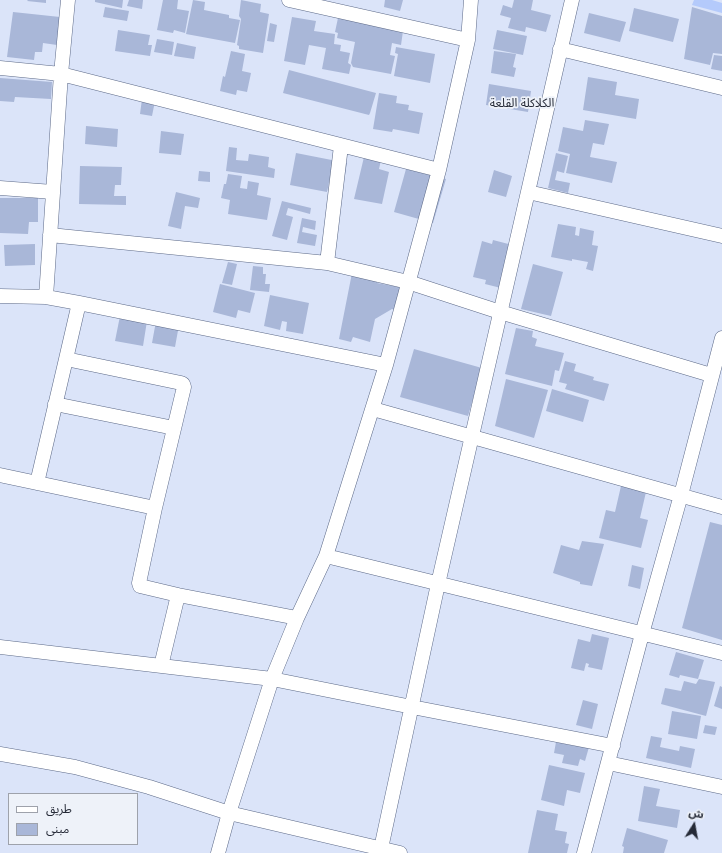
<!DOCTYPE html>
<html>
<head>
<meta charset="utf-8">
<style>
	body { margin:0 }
	#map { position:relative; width:722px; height:853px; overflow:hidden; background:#dbe4f9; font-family:Inter,"Noto Sans Arabic",sans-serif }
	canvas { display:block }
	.legend { position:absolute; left:8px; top:793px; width:130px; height:52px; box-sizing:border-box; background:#eef2f9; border:1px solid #9ea2ab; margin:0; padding:5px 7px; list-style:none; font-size:12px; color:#252a37 }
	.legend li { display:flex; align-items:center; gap:8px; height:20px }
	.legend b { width:20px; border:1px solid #9ea2ab }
	.north { position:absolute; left:674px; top:805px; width:40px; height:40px; -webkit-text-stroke:3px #eef2f9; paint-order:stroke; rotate:11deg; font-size:11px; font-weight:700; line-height:16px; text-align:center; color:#252a37 }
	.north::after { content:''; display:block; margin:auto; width:14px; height:18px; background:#252a37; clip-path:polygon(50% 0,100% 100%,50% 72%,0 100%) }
</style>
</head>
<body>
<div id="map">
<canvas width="722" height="853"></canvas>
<ul class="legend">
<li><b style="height:5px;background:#fff"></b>طريق</li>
<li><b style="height:11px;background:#a9b7d8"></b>مبنى</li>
</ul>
<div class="north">ش</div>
</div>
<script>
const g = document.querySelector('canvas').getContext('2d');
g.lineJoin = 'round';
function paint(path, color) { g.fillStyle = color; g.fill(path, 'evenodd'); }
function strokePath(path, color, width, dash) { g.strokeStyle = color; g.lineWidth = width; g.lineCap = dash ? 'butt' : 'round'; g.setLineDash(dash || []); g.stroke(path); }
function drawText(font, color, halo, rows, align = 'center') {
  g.font = font + ' Inter,"Noto Sans Arabic",sans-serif'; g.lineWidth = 3.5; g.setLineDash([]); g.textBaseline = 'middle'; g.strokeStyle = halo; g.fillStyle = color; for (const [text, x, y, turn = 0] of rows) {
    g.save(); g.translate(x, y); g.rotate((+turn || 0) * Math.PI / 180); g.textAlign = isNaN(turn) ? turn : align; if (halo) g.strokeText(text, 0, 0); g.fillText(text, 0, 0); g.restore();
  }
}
paint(new Path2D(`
	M694,0H712L722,3V13L692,5Z`), '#b4cafb');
paint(new Path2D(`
	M28,0H46V3L27,1Z
	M95,0H123L122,8L95,2Z
	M129,0H143L142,9L127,6Z
	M163,0H178L177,9L189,11L185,33L174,30L173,33L157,30Z
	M193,0L205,2L204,10L229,15V18L240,20L235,43L186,34Z
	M241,0L261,4L260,12L269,14L263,53L239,49V46L237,45L241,19L239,16Z
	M385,0H403L400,11L384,7Z
	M514,0H533L531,10L551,15L546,32L526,27L525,32L508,28L511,18L500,15L503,5L512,8Z
	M105,7L129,11L127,21L103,17Z
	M692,7L722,16V54L713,53L710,65L684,59Z
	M634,8L679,19L673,42L629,31Z
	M13,12L60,17L57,45L43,43L42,52H35L34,60L7,57Z
	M589,13L626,22L620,42L584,33Z
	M292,17L316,21L314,31L335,34L334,44L341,45L340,51L350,53L348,63L351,65L349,74L322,69L326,48L309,45L305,65L284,61Z
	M338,18L403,31L401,45L392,43L390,55L395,56L391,74L353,67L351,63L355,42L337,38L338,33L335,32Z
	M270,23L277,25L274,42L267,41Z
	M118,30L150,35L148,45H152L150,56L115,51Z
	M497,30L527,36L523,55L493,49Z
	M157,39L174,42L172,55L154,52Z
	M177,43L196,47L194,59L174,56Z
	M396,47L435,54L430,83L394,76L398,54L395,53Z
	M231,51L245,54L242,71L251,73L247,92L237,90L236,95L220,91L223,76L225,77Z
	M494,51L516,54L513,67L516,68L514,77L491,73Z
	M714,55L722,56V71L711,69Z
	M289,70L376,93L370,113L369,115L283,93Z
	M588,77L617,82L615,95L639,99L636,119L583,110Z
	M0,78L52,82L51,99L15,97L14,102L0,101Z
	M489,84L531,91L528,112L486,105Z
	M379,93L397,96L396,103L409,105L408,110L423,113L419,134L393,129L392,132L373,129Z
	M142,99L155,101L152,116L140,114Z
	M585,120L609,124L604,145L593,143L590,157L617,162L612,183L566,173L570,154L558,151L563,127L583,131Z
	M86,126L118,129L117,147L85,144Z
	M161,131L184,134L181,155L159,153Z
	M229,147L237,148L236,160L248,161L249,154L269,157L268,167L275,169L274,178L226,171Z
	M296,153L347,163L345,175L331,173L327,192L290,185Z
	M556,153L568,156L564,173L557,171L555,180L570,183L568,193L548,188Z
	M364,157L381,160L379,169L389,172L382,204L354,199Z
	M80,166L122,167L121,185H115L114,196H126V205L79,204Z
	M406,169L446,179L433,223L394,212Z
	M494,170L512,176L506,197L488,192Z
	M199,171L210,172V182L198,181Z
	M228,174L242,176L240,188L247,189L248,181L259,183L257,195L271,198L267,220L228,214L230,200L221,198L224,184H226Z
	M176,192L200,198L198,208L185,206L181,229L168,226Z
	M0,198H38V222H29L28,234L0,233Z
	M282,201L311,208L310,214L288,208L286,215L293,217L287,240L272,236Z
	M302,218L316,221L315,230L303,227L302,232L317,235L315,246L297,243Z
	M558,224L576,227L575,235L579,236L580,228L594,231L592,245L598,246L593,271L586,269L588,262L572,259V261L551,257Z
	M493,240L520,247L509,290L485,284L486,280L473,277L482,241L492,244Z
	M35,244V265L5,266L4,245Z
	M228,262L237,264L232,285L222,283Z
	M533,264L563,272L551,316L521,309Z
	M253,266L263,267V274H266L265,284H270L269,292L250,290Z
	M352,273L378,278L377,283L409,289L404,312L392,309L375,319L370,342L353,337L351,342L339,339Z
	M220,284L255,293L250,313L238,310L236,318L213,312Z
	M270,295L309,303L303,334L286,331L287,322L282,321L280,330L264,326Z
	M120,316L147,321L143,346L115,341Z
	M156,321L179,325L175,347L152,343Z
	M516,328L533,331L532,337L537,339L535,346L564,353L559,371L555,370L552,386L505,374Z
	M414,349L482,368L468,416L400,397Z
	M565,361L576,364L574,371L594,377L593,380L609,384L604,401L565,389L567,384L559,382Z
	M506,379L548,390L534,438L495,426Z
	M552,389L589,400L583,422L546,411Z
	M621,486L646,492L640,518L648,520L641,548L599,538L606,510L615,512Z
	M710,522L722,525V640L682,628Z
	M582,541L604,544L592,586L580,584V582L553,573L561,545L579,550Z
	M632,565L644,568L640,589L628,586Z
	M592,634L609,638L602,670L588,667L589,664L586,663L584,671L571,668L578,639L590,642Z
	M676,652L704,660L698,679L680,675L679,678L669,675Z
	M699,679L715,682L706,716L661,704L665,688L681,691L684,681L696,684Z
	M720,686L722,687V709L714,706Z
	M583,700L598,704L592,729L576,725Z
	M672,711L701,716L697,739L668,734Z
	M705,725L717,727L715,735L703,733Z
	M651,736L662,738L660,747L679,751L680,746L695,749L691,768L646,758Z
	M556,742L575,746V743L589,747L585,761L580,759L578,766L562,763L564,755L554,753Z
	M549,765L585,773L580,793L567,790L564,806L541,800Z
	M644,786L660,789L656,806L680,810L677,828L638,821Z
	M537,810L558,814L555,830L567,832L565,843L569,844L567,853H528Z
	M627,828L668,840L664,853H623L624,847L622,846Z`), '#a9b7d8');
const minor = new Path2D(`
	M289,0L468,40
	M560,49L722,88
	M0,68L61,74L439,170
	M0,188L53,192
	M528,192L722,236
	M50,235L327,263L408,282L500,312L711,375
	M327,263L341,146
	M0,296L46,297L79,303L386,365
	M46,297L61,74L68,0
	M79,303L66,359L181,383L183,384L184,387L155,508L139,583L140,586L178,595L297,618
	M55,404L174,428
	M373,409L722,507
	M0,475L155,508
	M37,483L66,359
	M326,556L722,653
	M0,647L272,679L412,707L613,746
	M161,666L178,595
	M0,754L75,767L149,787L229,813L400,853
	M608,763L722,787
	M218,853L229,813L272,679L297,618L326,556L386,365L439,170L468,40L471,0
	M380,853L438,584L572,0
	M584,853L642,634L681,495L722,338`);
strokePath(minor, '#5d6a88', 15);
strokePath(minor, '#fff', 14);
drawText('12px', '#252a37', '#eef2f9', [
	["الكلاكلة القلعة",522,103]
]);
</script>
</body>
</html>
